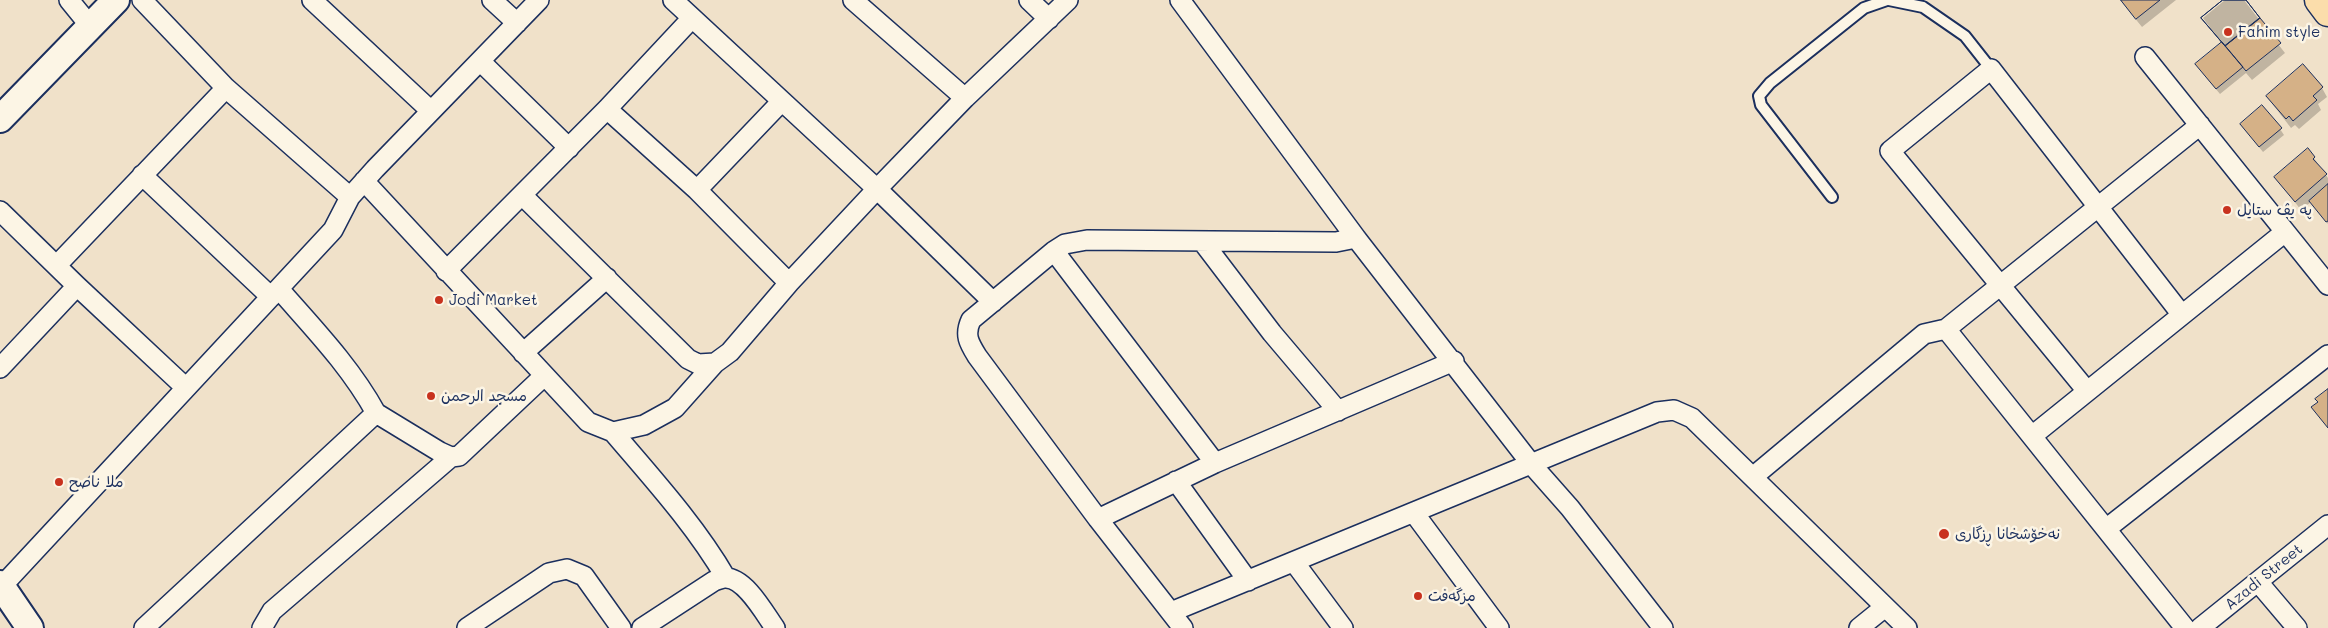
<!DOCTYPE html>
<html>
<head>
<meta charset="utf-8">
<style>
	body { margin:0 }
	canvas { display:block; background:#f0e1c9 }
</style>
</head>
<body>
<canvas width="2328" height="628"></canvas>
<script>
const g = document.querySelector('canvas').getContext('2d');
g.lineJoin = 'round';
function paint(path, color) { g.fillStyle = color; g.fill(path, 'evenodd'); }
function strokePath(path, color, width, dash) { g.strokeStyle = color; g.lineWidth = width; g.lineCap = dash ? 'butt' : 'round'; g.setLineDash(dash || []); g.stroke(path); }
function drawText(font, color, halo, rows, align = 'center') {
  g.font = font + ' Mali,"Playpen Sans Arabic",sans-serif'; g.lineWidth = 5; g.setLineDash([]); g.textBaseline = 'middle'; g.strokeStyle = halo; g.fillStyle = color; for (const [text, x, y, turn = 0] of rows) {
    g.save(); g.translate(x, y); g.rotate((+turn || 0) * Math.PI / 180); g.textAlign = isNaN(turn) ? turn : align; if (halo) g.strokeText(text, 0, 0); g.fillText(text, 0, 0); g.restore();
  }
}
paint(new Path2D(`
	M2120,0H2176L2142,27Z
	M2225,0H2244L2285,53L2252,80L2246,73L2220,94L2200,70L2222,44L2203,18Z
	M2322,88L2327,97L2318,104L2321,110L2299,129L2295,125L2291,128L2267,97Z
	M2241,125L2280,129L2284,135L2263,152Z
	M2314,158L2328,178V224L2311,202L2301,210L2276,178Z`), '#0003');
const building = new Path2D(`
	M2121,0H2160L2136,19Z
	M2223,0H2246L2260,18L2225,46L2201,18Z
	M2223,0H2246L2260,18L2225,46L2201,18Z
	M2260,18L2281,43L2246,71L2225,46Z
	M2222,42L2243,67L2216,89L2195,64Z
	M2303,64L2323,87L2313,96L2317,100L2293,121L2289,116L2286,119L2266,96Z
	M2262,105L2282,128L2259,147L2240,124Z
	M2308,148L2315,157L2313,159L2327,174L2295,202L2274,177Z
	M2328,184V221L2326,222L2309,201Z
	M2328,389V428L2311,407L2318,402L2315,399Z`);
paint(building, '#d5b187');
strokePath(building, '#1b2f5e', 1);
const lane = new Path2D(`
	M1889,0L1923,7L1965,36L1991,69
	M1832,197L1761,105L1759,96L1770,83L1864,8L1887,0`);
const street = new Path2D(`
	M69,0L91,27
	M142,0L226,88L350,197
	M312,0L431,111
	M492,0L517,23
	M673,0L877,189L993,302
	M853,0L965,98
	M1029,0L1049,19
	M1180,0L1356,238L1532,465L1570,508L1663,628
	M2145,57L2328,285
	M480,61L569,148
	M607,109L697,190L789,283
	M142,175L271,297
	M364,181L588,422L613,432L644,425L675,408L715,363
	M697,190L782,101
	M522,195L688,359L698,364L715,363L730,352L789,283L877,189L965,98L1068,0
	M0,211L77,286L185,387
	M1202,241L1272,333L1338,411
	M1054,251L1215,463
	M57,265L226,88
	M446,271L607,109L692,18
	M1946,329L2185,628
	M523,353L607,278
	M0,368L77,286
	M2087,391L1890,151L1991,69L2182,315
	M376,413L440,452L451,457L459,456L544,376
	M613,432C653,479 695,525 726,578
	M2032,436L2285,232
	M1754,476L1924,334L1946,329L2200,125
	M1176,481L1248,581
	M1414,513L1499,628
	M1098,519L1215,463L1454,361
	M2106,529L2328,355
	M1294,562L1343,628
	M2258,582L2297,628
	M2,586L333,230L350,197L375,169L539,0
	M1171,612L1657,412L1674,410L1692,418L1907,628
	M144,628L376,413C350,366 314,329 279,289
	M262,628L272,611L451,457
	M467,628L549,573L567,569L584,576L621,628
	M642,628L714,581C717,580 722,578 725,578C745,577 765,614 775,628
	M1183,628L1098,519L977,356C969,343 964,335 971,320L1054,251L1065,244L1087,240L1336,242L1356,238
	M1859,628L1885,607
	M2200,628L2328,525`);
const secondary = new Path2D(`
	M0,119L116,0
	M0,584L30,628`);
const highway = new Path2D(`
	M2319,0L2328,12`);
strokePath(lane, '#1b2f5e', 14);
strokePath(street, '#1b2f5e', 22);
strokePath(secondary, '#1b2f5e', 30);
strokePath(highway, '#1b2f5e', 31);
strokePath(lane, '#fcf5e5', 10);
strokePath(street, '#fcf5e5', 19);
strokePath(secondary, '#fcf5e5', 26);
strokePath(highway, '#fbddab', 28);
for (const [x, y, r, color] of [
	[2228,32,5,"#c8321e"],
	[2227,210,5,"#c8321e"],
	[439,300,5,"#c8321e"],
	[431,396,5,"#c8321e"],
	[59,482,5,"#c8321e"],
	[1944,534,6,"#c8321e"],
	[1418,596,5,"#c8321e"]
]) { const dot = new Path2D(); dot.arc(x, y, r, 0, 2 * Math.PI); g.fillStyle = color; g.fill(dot); strokePath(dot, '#fcf5e5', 2); }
drawText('15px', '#1b2f5e', '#fcf5e5', [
	["Fahim style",2238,32],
	["په يڤ ستايل",2237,210],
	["Jodi Market",449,300],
	["مسجد الرحمن",441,396],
	["ملا ناصح",69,482],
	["نەخۆشخانا ڕزگاری",1955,534],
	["مزگەفت",1428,596]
], 'left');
drawText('15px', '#1b2f5e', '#fcf5e5', [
	["Azadi Street",2264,577,-39]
]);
</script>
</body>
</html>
